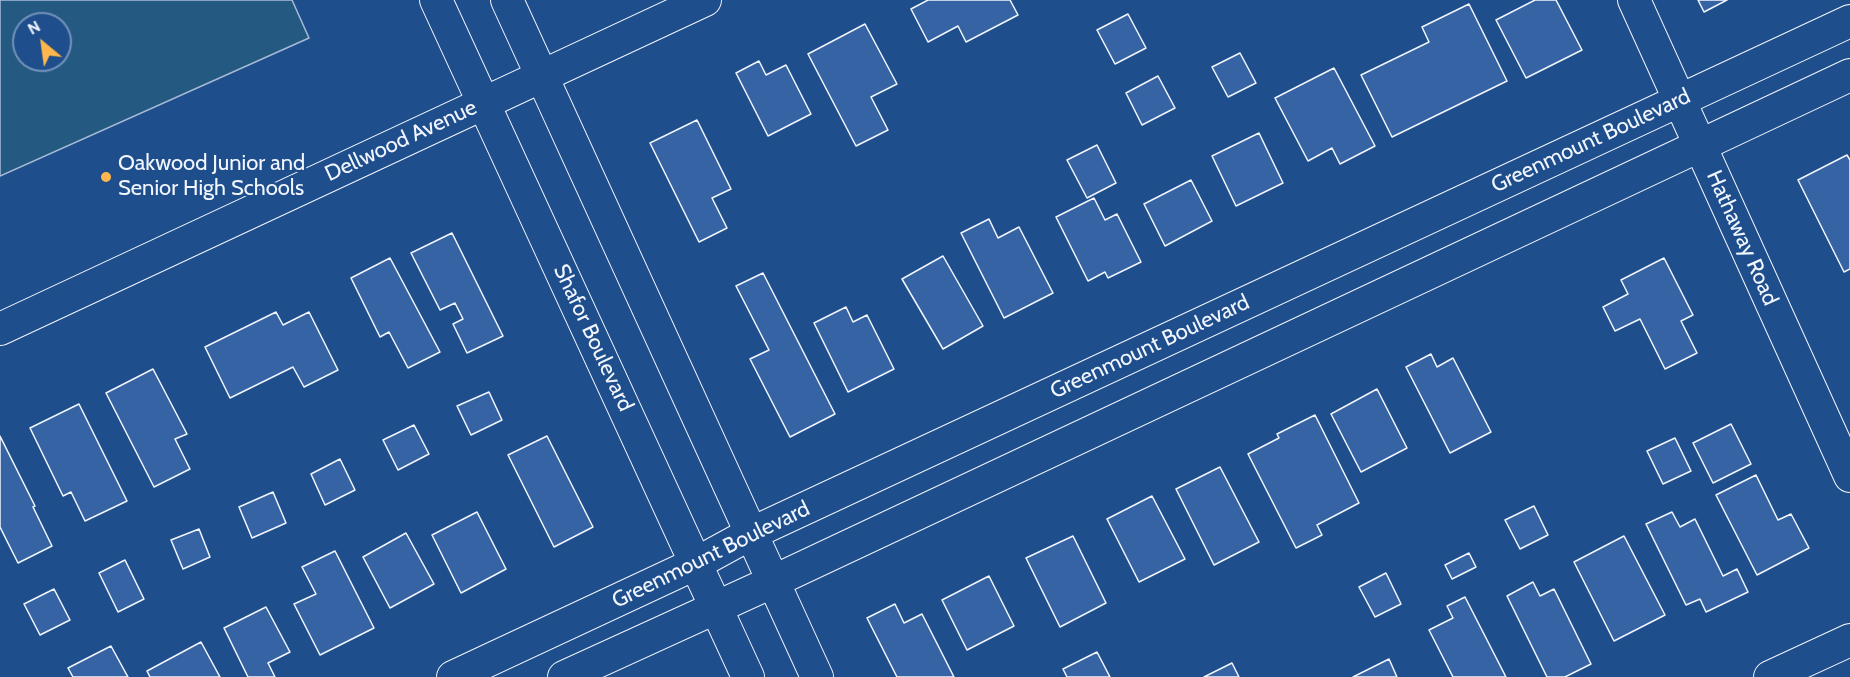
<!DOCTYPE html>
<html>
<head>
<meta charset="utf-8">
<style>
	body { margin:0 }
	#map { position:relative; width:1850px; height:677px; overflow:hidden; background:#1f4e8c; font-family:Cabin,sans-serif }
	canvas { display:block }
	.north { position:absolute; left:12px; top:12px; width:60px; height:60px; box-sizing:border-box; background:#1f4e8c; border:2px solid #7391ba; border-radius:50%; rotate:331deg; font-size:16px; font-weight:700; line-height:24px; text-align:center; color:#f2f6ff }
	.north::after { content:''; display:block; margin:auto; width:21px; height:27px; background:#ffb74d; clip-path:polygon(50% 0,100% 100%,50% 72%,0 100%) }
</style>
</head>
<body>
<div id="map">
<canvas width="1850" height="677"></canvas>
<div class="north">N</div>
</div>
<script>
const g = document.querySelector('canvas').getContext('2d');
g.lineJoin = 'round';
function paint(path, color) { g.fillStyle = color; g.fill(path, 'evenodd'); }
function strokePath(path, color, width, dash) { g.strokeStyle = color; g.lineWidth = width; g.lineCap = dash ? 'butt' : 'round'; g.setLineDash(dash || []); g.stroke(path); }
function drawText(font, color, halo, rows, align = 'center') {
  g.font = font + ' Cabin,sans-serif'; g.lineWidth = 4.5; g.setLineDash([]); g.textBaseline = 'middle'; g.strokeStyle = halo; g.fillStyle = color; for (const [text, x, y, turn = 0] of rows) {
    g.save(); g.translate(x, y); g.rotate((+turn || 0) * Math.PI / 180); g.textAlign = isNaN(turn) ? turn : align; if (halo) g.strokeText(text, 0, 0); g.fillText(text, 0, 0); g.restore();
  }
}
const green = new Path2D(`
	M0,0H292L309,38L0,176ZM24,24H60V60H24Z`);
paint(green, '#245a82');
strokePath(green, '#a8bbd7', 1.5);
const building = new Path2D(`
	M928,0H1010L1018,15L966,42L958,26L928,42L911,9Z
	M1535,0H1556L1582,50L1526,78L1496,20Z
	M1698,0H1727L1704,12Z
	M1469,4L1507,81L1392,137L1361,75L1429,42L1422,27Z
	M1128,14L1146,48L1115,64L1097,30Z
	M865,24L897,84L871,97L888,130L856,146L808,54Z
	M1240,53L1256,83L1228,97L1212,67Z
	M759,61L766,75L786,65L811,114L768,136L736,73Z
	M1334,68L1375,146L1340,164L1332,148L1308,161L1275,98Z
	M1158,76L1175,108L1142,125L1126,93Z
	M697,120L731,189L712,198L727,228L699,242L650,143Z
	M1259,133L1283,183L1236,206L1212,156Z
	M1097,145L1116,183L1087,198L1067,160Z
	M1847,155L1850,160V269L1844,272L1798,180Z
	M1191,180L1212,221L1165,246L1144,204Z
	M1094,198L1105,220L1117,214L1141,262L1108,278L1105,272L1088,281L1056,217Z
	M989,219L998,238L1019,227L1053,293L1004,318L961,233Z
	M452,233L503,336L467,353L453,324L463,319L455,303L440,310L411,253Z
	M943,256L983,326L943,349L902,279Z
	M390,258L440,352L408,368L389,332L380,337L351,278Z
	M1664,258L1693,315L1681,321L1697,353L1665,369L1640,319L1615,331L1603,307L1628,294L1621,280Z
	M763,273L835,414L790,437L750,359L769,350L736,286Z
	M846,307L853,322L867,315L894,369L848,392L814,323Z
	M276,312L283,325L309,312L338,370L304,387L293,367L230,398L205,347Z
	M1431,354L1437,367L1453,358L1491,432L1450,453L1406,367Z
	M153,369L187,434L175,439L190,469L154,487L106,393Z
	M1377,389L1407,448L1361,472L1331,414Z
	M489,392L502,420L471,435L457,406Z
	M79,404L127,501L85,521L71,492L63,496L30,428Z
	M1315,415L1359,503L1317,525L1322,535L1296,548L1248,454L1279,438L1277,434Z
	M1731,424L1751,464L1713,483L1693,443Z
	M414,425L429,454L398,470L383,440Z
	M0,436L35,506L33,507L52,546L18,563L0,527Z
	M547,436L593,527L554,547L508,455Z
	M1675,438L1691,471L1663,484L1647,451Z
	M340,459L355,490L325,505L311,474Z
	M1220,467L1259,542L1214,565L1176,489Z
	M1756,475L1778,520L1791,514L1809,548L1757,575L1716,495Z
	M273,492L286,523L252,538L239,507Z
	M1152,496L1185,559L1139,582L1107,519Z
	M1534,506L1548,535L1520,549L1505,520Z
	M477,512L506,569L461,593L432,535Z
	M1672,512L1680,527L1695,519L1723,576L1737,569L1748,592L1706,612L1700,599L1686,605L1646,524Z
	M199,529L210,557L183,569L171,540Z
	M406,533L434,584L390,608L363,557Z
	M1073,536L1106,603L1060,627L1026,558Z
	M1624,536L1665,615L1614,641L1574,562Z
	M335,551L374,628L320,655L294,604L316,594L302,567Z
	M1469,553L1476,567L1452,579L1445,565Z
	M125,560L144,599L118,612L99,573Z
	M1386,573L1401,604L1375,617L1359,587Z
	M989,576L1014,626L967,650L942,600Z
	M1533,582L1540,596L1554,589L1591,664L1565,677H1547L1507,596Z
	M54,589L70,620L40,635L24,604Z
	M1465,597L1506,677H1453L1429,630L1453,618L1447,606Z
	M895,604L904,623L922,614L954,677H897L867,618Z
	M266,607L290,652L268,663L275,677H248L224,628Z
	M201,642L220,677H150L147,671Z
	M111,646L128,677H73L68,668Z
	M1097,652L1110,677H1067L1063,669Z
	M1389,659L1397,677H1353Z
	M1232,663L1239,677H1204Z`);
paint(building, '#3563a3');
strokePath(building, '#f2f6ff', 1.5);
const minor = new Path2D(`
	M436,0L748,677
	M507,0L817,677
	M1634,0L1850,476
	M0,329L705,0
	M453,677L697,563L750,534L1850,21
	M564,677L772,582L1850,75
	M1770,677L1850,640`);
strokePath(minor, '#f2f6ff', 34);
strokePath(minor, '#1f4e8c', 32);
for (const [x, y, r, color] of [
	[106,177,6,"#ffb74d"]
]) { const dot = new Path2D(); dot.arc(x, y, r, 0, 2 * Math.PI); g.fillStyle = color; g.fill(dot); strokePath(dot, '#1f4e8c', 2); }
drawText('22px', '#f2f6ff', '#1f4e8c', [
	["Dellwood Avenue",401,141,-25],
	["Greenmount Boulevard",1591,141,-25],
	["Hathaway Road",1742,238,66],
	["Shafor Boulevard",593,338,65],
	["Greenmount Boulevard",1150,347,-25],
	["Greenmount Boulevard",711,555,-26]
]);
drawText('22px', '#f2f6ff', '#1f4e8c', [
	["Oakwood Junior and",118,164],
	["Senior High Schools",118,189]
], 'left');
</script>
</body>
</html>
